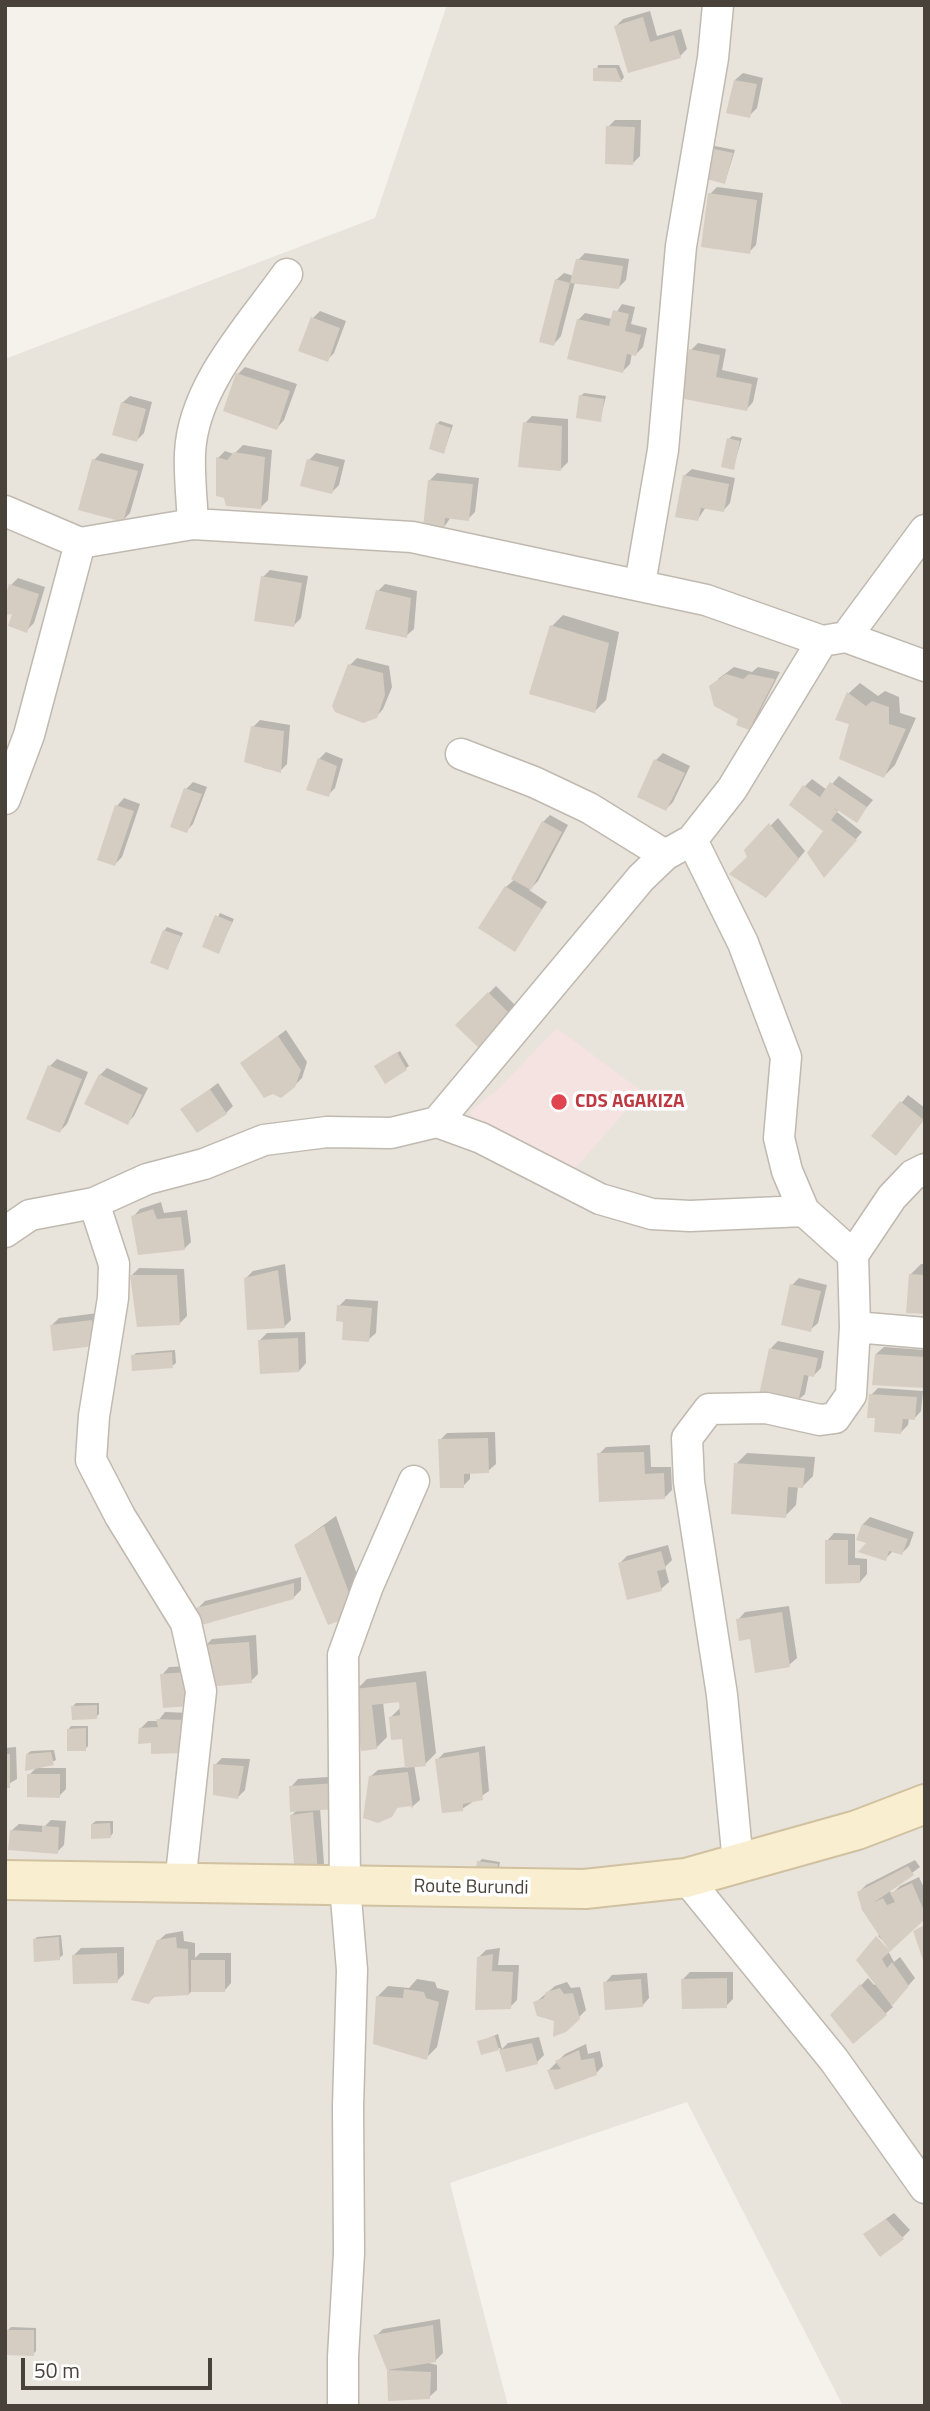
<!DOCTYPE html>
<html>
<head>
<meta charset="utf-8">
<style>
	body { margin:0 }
	#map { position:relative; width:930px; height:2411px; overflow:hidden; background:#f5f2ec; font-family:"Titillium Web",sans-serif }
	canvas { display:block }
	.frame { position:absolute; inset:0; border:7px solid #49423a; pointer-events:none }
	.scale { position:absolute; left:21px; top:2358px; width:191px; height:32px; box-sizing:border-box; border:4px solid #49423a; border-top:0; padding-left:9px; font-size:21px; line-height:24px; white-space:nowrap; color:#49423a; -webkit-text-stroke:5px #fff; paint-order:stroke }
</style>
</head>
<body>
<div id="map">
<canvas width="930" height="2411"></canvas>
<div class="frame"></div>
<div class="scale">50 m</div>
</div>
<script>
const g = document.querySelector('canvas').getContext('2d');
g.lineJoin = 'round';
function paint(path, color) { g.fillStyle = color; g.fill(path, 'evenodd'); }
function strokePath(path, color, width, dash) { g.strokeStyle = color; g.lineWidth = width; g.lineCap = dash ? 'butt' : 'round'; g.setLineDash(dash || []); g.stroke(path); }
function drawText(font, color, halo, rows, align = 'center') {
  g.font = font + ' "Titillium Web",sans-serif'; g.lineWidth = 7; g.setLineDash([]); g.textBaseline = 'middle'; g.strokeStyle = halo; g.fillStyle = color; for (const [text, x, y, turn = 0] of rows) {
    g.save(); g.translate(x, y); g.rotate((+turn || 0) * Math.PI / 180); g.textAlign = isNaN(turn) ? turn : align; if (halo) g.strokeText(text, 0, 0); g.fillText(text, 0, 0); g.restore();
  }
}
paint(new Path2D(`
	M447,5H925V2406H843L687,2102L450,2183L508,2406H5V359L375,218Z`), '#e8e3db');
paint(new Path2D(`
	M557,1028L643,1092L564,1181L481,1138L470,1111L496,1091Z`), '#f4e3e1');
paint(new Path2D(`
	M650,11L657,36L681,29L687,49L680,56L616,26L623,19Z
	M598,65H619L624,77L622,80H595Z
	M743,73L763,78L757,108L749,116L735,80Z
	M615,120H641L640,156L633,163L608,127Z
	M715,146L735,150L725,182L712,149Z
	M717,187L763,193L756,245L749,252L710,194Z
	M585,253L629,259L626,280L619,287L575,282L561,336L554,344L556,280L564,273L574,276L578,260Z
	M622,304L635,307L631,324L647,328L643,347L636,354L632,353L630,364L623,371L578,320L585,313L612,319Z
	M320,311L346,321L334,353L327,360L313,318Z
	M698,343L726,349L722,370L758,378L753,402L746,410L691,350Z
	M245,367L297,384L284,420L277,428L238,374Z
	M584,393L606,396L600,420L581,396Z
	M130,396L152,402L144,433L137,440L122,403Z
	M532,416L568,419V462L561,469L525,423Z
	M440,421L453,425L444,452L437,424Z
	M732,436L742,438L733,468L729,439Z
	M243,445L272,450L268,500L261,507L218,458L225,451L234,454Z
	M101,453L144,464L130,513L123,520L94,460Z
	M316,453L345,460L339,485L332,492L309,460Z
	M692,469L735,478L730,503L723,511L706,507L698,519L684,476Z
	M437,473L479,478L475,512L468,519L451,517L444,527L429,481Z
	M270,570L308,576L301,618L294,625L263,577Z
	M18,578L45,587L34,623L26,631L15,612L11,585Z
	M385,584L417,591L414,629L406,636L378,591Z
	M563,615L619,632L606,700L595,711L552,626Z
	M357,658L389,666L392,687L383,709L376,717L350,665Z
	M734,667L752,672L758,667L780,672L755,721L748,728L718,679Z
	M860,683L878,696L885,691L899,697L900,713L916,718L895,765L884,776L851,723L838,718L849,693Z
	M260,720L290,725L287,764L280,771L263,768L253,727Z
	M326,752L343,759L335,788L328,795L319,759Z
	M663,753L690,766L673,802L666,809L656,760Z
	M839,776L873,800L856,820L839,809L837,812L862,832L831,869L826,830L805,786L812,779L827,790Z
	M193,782L207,787L193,824L186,831V789Z
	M124,798L140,804L122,857L115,864L117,806Z
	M550,815L568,825L538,881L529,890L547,902L515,949L506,887L515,879L543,822Z
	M778,818L805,851L773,889L746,851Z
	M220,913L234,919L218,952L204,947Z
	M167,927L183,933L167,968L164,931Z
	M496,986L518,1008L480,1047L457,1025Z
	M286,1030L307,1062L302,1078L294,1086L242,1063Z
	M400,1051L409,1066L385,1081L380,1063Z
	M57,1059L88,1072L67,1124L60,1131L50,1066Z
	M107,1068L148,1088L134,1116L127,1123L100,1075Z
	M218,1083L233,1106L226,1113L182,1110Z
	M908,1095L925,1108V1118L902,1146L874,1136Z
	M161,1202L164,1213L187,1210L191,1242L184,1249L133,1217L140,1209Z
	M285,1264L291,1320L284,1327L246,1278L253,1271Z
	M921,1264H925V1312L910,1275Z
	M139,1268L184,1269L187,1316L180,1323L132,1275Z
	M799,1278L827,1285L818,1323L810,1330L792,1285Z
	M346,1299L378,1301L376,1333L368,1340L345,1320L339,1306Z
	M98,1313L94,1345L52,1325L59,1318Z
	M305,1332L306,1363L299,1371L260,1340L267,1333Z
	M778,1341L824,1351L821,1368L814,1375L809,1374L805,1394L797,1401L771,1348Z
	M884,1347L925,1350V1386L876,1354Z
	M175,1350L176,1363L172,1366L133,1356L136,1353Z
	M878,1388L923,1391L921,1411L914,1419L909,1418L908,1425L901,1432L876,1417L871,1395Z
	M495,1432L496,1464L488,1471L470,1472V1479L463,1486L440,1440L447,1433Z
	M5,1444H7L5,1491Z
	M650,1445L651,1467H671L672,1490L665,1497L599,1454L606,1447Z
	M747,1453L815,1457L813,1476L802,1487L798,1486L796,1505L785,1516L736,1464Z
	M336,1516L367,1602L356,1613L296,1545Z
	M870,1517L914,1532L909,1546L902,1553L892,1552L885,1559L869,1542L863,1524Z
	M834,1533L855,1534V1558L867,1559V1574L860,1582L827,1541Z
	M668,1545L672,1560L665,1567L669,1582L661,1589L620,1563L627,1556Z
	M301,1577V1590L294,1597L198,1608L205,1601Z
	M789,1606L797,1658L789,1665L752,1637L738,1620L745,1612Z
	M256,1635L258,1674L251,1681L205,1646L212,1639Z
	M195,1666L197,1698L162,1675L169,1667Z
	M426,1671L436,1753L425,1764L414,1765L420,1800L413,1806H398L395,1811L370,1777L378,1770L407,1767L403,1737L391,1717L401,1707V1700L383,1702L387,1737L376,1748L356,1690L367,1679Z
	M76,1703H99V1714L96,1717L73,1706Z
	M165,1712L190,1713L192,1744L152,1741L141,1728L148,1721H158Z
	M71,1726H88V1746L85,1749L68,1730Z
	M485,1746L489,1791L462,1809L437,1760L444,1753Z
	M16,1747L17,1779L5,1786V1748Z
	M54,1750L56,1760L39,1768H66V1789L59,1796L29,1775L38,1766L27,1754L31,1751Z
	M222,1758L250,1759L245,1790L238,1797L215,1765Z
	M344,1776L320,1808L324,1864L317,1871L292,1815L297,1810L291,1787L298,1779Z
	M51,1820L66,1821L64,1845L57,1852L11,1831L19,1824L45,1826Z
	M96,1821H113V1833L110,1837L92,1824Z
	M482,1859L500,1862L498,1873L479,1862Z
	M915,1860L920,1867L889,1890L892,1894L900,1886L919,1877L925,1890V1917L891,1948L878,1936L881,1934L859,1892L866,1885Z
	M183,1931L184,1941L195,1943V1958L200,1953H231V1983L224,1991L192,1990L189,1994L156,1995L149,2002L158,1941L166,1934Z
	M61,1935L63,1955L59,1958L34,1940L37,1937Z
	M124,1947V1974L117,1981L74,1955L81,1948Z
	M500,1948L498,1965H519L517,2000L510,2007L479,1957L486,1950Z
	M888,1951L894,1962L900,1957L915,1978L891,2005L893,2007L853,2042L832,2016L868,1978L874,1985L877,1983L859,1960Z
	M690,1972H733V1999L726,2006L683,1979Z
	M647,1973L649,1998L642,2006L605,1983L612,1975Z
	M417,1979L435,1982L437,1988L449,1991L437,2047L426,2058L377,1997L388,1986L409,1988Z
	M567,1982L571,1988L580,1987L586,2010L565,2031L535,2003L555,1986Z
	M498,2034L502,2049L508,2043L539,2037L544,2055L537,2062L507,2070L500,2048L482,2053L479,2042Z
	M586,2044L588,2054L600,2051L603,2066L596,2073L549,2070L565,2054Z
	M894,2213L910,2230L903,2237L865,2234Z
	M440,2319L443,2353L435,2361L424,2362L437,2365V2390L429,2397L390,2399L389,2369L376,2336L383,2329Z
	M11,2327L36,2328V2351L33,2354L8,2330Z`), '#0003');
paint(new Path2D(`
	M643,17L650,42L674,35L681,58L628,73L614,26Z
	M593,68H616L622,82L593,81Z
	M734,80L757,84L750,118L726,113Z
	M606,126L635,127L633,165L605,164Z
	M710,148L733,153L725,184L703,178Z
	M708,193L757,200L750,254L701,247Z
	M576,259L623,266L619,289L570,283Z
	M555,279L570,283L554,346L539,342Z
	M613,310L629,314L625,331L641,335L636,356L627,354L623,373L567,359L577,319L609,326Z
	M311,317L340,328L328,362L298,351Z
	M689,349L720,355L716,377L752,384L747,411L679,398Z
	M236,373L290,391L277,430L223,411Z
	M579,395L604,399L601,422L576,418Z
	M121,402L146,409L137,442L112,435Z
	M523,422L562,426L561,471L518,467Z
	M436,423L451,428L444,454L429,449Z
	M727,438L740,441L734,470L721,467Z
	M234,452L265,457L261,509L226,506L224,498L216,496V457L227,460Z
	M92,459L138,471L123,522L78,510Z
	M307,459L339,467L332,494L300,486Z
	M683,475L729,484L724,512L701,508L698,521L675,517Z
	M428,480L473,484L469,521L445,518L444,529L423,527Z
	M261,576L302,583L294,627L254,621Z
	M9,584L39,594L27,633L8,626L12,614L5,615V598Z
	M376,590L411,598L407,638L365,629Z
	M550,625L609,643L595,713L529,694Z
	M348,664L383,673L385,695L377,718L363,723L335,712L332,706Z
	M726,674L743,679L749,674L775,679L749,730L736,725L738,719L714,706L709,686Z
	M847,692L866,706L872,701L889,707V724L906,729L884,778L839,759L849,724L835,720Z
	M251,726L284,731L281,773L244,762Z
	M318,758L337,766L329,797L306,790Z
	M654,759L685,773L666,811L637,797Z
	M830,782L867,807L857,823L831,806L838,811L831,820L857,840L824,878L807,853L823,831L789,805L803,785L820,797Z
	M184,788L202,794L187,833L170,827Z
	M115,805L134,811L115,866L97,860Z
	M542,821L562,832L531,890L511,879Z
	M769,823L799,859L766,898L729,874L747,857L744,850Z
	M505,886L542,909L515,952L478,928Z
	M215,915L232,922L219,954L202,947Z
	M163,930L181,936L168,970L150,963Z
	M488,992L512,1016L480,1049L455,1025Z
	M278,1036L301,1070L295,1087L281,1098L273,1094L264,1098L240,1063Z
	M397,1052L407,1070L385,1084L374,1066Z
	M48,1065L82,1079L60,1133L26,1119Z
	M99,1074L142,1095L128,1125L84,1104Z
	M210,1089L227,1114L197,1133L180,1109Z
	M900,1101L924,1120L896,1156L871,1136Z
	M153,1209L157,1219L181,1217L185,1250L138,1255L131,1216Z
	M278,1270L285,1328L247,1330L244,1278Z
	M909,1274L925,1275V1314L906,1313Z
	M130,1275H177L180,1325L137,1327Z
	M790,1284L821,1291L811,1332L781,1325Z
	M337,1305L372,1308L369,1342L342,1340L343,1322L336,1321Z
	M92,1320L95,1346L53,1351L50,1325Z
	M298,1338L299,1372L260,1374L258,1340Z
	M769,1348L818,1358L814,1377L804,1375L798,1403L759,1395Z
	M172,1352L173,1368L132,1371L131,1355Z
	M875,1354L925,1357V1388L872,1385Z
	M869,1394L917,1397L915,1420L903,1419L901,1434L874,1432L875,1418H867Z
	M488,1438L489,1473L464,1474V1488H440L438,1439Z
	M644,1452L645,1474L664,1473L665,1499L599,1502L597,1453Z
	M734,1463L805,1468L803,1488L788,1487L786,1518L731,1514Z
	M862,1524L908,1539L902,1555L889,1551L886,1561L858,1552L866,1543L856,1540Z
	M324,1526L357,1614L328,1625L294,1545Z
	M825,1540H848V1565H860V1583L825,1584Z
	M661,1551L666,1569L657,1571L662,1591L627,1600L618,1563Z
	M294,1583V1599L198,1626L196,1608Z
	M782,1612L790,1667L755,1673L750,1639L739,1641L736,1619Z
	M249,1642L252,1683L207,1687L203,1645Z
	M188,1672L191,1706L163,1708L160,1674Z
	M416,1682L426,1766L405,1768L402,1739L391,1740L389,1717L400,1715L399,1702L372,1705L377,1749L361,1751L354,1689Z
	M97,1705V1719L72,1720L71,1706Z
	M156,1719L184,1720L185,1753L151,1754V1743L138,1744L139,1728L158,1727Z
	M86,1728V1751H67V1729Z
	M51,1752L54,1765L25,1771L26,1754Z
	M479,1752L483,1800L463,1804V1811L442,1813L435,1759Z
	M5,1754H10V1788H5Z
	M213,1764L244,1766L238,1799L213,1795Z
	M408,1772L413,1809L410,1806L397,1808L392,1817L378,1823L363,1818L369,1776Z
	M27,1774H60V1798L27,1797Z
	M337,1783L338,1809L290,1812L289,1786Z
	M313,1812L318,1873L295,1875L290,1815Z
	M110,1823L111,1838L91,1839V1824Z
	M42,1826L59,1827L58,1854L8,1850L10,1830L42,1832Z
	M477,1861L498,1864L496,1878L475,1875Z
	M908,1866L914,1875L873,1903L883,1898L887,1905L895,1902L890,1893L912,1883L925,1913V1919L882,1959L887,1968L892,1962L909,1986L892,2006L856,1960L876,1936L889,1950L862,1910L857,1892Z
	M925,1925V1963H924L913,1931Z
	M59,1937L60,1960L34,1962L33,1939Z
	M176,1937L177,1948L188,1949L189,1995L153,1997L149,2004L131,2000L157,1940Z
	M117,1953L118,1983L73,1984L72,1955Z
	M493,1954L492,1971L513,1972L511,2009L475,2010L477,1957Z
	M191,1960H225V1992H191Z
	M727,1978V2008L682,2009L681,1979Z
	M641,1979L643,2007L605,2010L603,1982Z
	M860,1984L887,2015L853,2044L830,2015Z
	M560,1988L564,1994L573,1993L580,2019L566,2032L553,2037L554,2021L537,2016L533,2002L544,1998L546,1992Z
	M404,1989L424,1992L426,1998L439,2002L427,2060L373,2044L376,1996L403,1998Z
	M495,2036L499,2050L481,2055L477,2041Z
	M532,2043L538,2064L506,2072L499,2050Z
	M579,2050L581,2060L594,2058L597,2075L555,2090L547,2070L561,2069L555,2061Z
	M886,2219L904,2239L880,2257L863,2234Z
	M433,2325L436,2362L387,2370L373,2335Z
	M6,2330H34V2356L6,2355Z
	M387,2370L431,2372L430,2399L388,2401Z`), '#d5cdc2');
const street = new Path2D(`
	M5,511L80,543L193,524L412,537L706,600L822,641L846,637L925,530
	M193,524C192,501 189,477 190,453C193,386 250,326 287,274
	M640,584L663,450L681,246L713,58L718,5
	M846,637L925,666
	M461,754L534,782L589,808L665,855
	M5,799L29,735L80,543
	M692,840L743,943L786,1057L779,1138L787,1171L804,1211
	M437,1122L641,878L665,855L692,840L732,789L822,641
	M94,1203L114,1264L113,1298L94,1416L91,1460L120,1516L186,1623L201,1691L180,1884
	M5,1232L30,1215L94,1203L147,1179L204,1164L264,1140L327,1132L391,1133L437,1122L481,1138L600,1199L652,1214L690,1216L804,1211L853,1255
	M855,1327L925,1333
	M738,1863L722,1695L689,1482L687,1438L709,1409L766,1408L820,1420L835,1418L851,1395L855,1327L853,1255L892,1197L913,1175L925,1169
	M686,1878L834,2060L925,2188
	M343,2406V2357L349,2253L348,2106L352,1970L345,1886L343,1655L368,1586L414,1481`);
const secondary = new Path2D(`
	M5,1880L585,1889L686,1878L857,1830L925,1804`);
strokePath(street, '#c0b9af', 33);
strokePath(secondary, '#d0c1a0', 42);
strokePath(street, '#fff', 30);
strokePath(secondary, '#faeed1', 38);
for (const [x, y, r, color] of [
	[559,1102,9,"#e0444e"]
]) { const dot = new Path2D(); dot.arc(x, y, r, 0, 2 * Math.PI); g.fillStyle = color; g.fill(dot); strokePath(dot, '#fff', 2.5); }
drawText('bold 19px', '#be3a42', '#fff', [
	["CDS AGAKIZA",575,1102]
], 'left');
drawText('19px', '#49423a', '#fff', [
	["Route Burundi",471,1888,1]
]);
</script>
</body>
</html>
